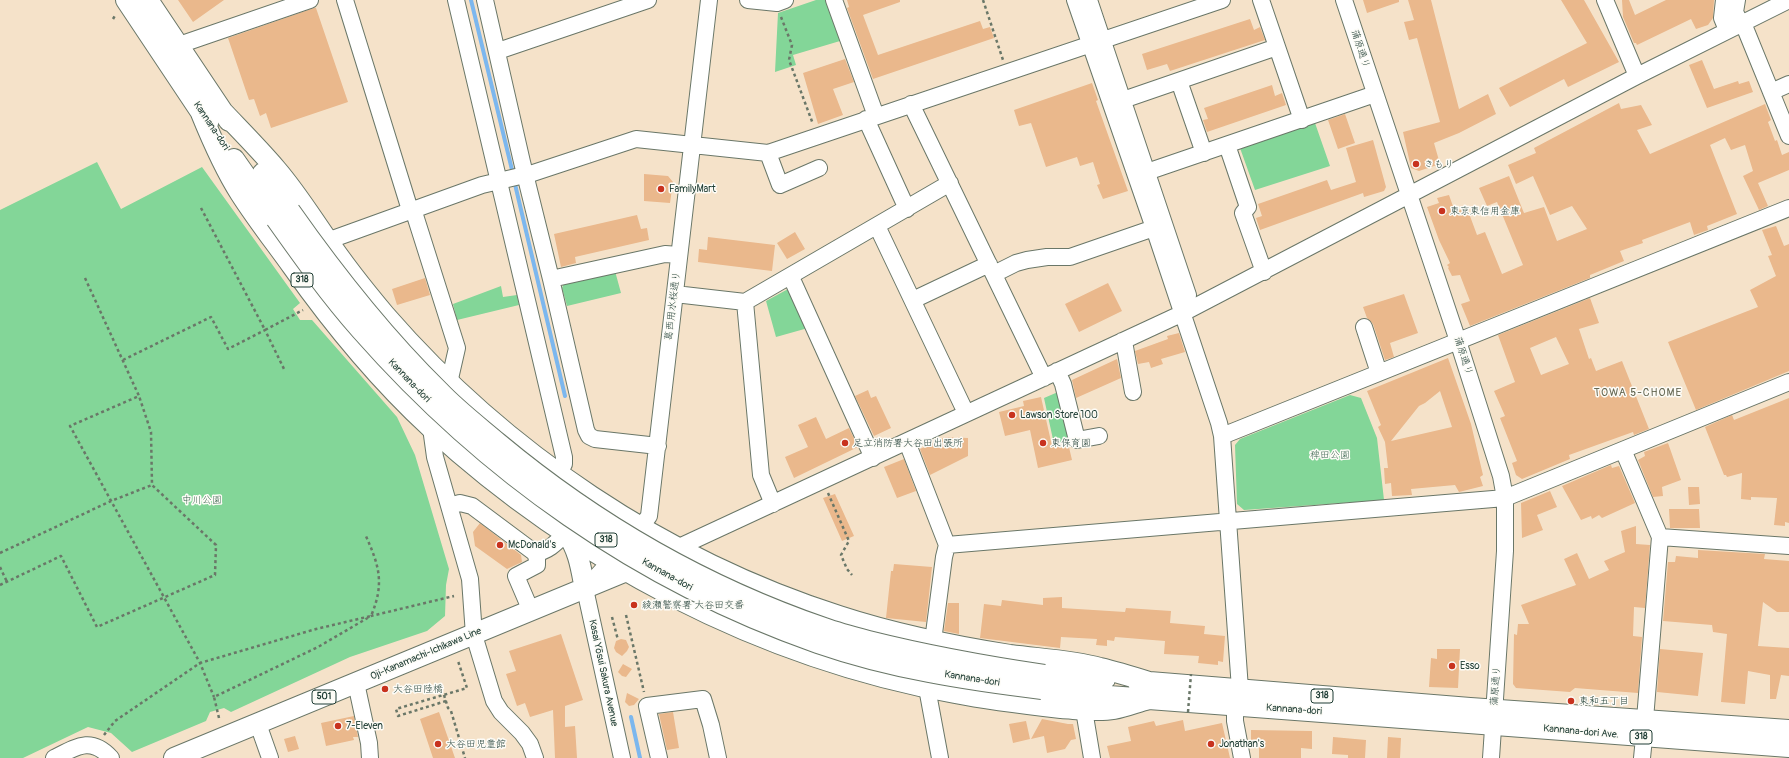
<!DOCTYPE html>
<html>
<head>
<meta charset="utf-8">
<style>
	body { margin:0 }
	canvas { display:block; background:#f5e2c9 }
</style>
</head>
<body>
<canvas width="1789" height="758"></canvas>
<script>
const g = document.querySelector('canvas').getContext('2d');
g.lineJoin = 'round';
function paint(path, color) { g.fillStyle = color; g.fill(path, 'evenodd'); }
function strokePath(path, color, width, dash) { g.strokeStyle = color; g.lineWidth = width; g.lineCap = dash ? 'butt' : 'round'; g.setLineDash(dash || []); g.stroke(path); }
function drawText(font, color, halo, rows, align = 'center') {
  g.font = font + ' Pangolin,"Klee One",sans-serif'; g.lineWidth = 3; g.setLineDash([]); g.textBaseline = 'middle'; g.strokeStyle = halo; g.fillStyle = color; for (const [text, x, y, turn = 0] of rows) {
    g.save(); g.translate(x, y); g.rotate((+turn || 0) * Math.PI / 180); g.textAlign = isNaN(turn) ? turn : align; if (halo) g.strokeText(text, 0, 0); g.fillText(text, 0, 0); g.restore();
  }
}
paint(new Path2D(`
	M816,0H826L840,41L793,55L796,65L775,72L778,13Z
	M1315,123L1330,166L1255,190L1240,148Z
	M97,162L121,209L202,167L300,303L293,309L300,320H312L397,417L415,455L449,569L446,585L445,616L427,631L350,657L231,712L224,708L210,712L206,721L132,752L111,733L88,727L23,758H0V210Z
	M615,271L621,293L567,306L562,288L564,283Z
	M501,286L503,297L517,295L519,305L457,320L453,304Z
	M790,288L808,328L776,337L766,301Z
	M1058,392L1070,441L1054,444L1044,398Z
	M1350,395L1361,398L1377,438L1384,500L1244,510L1237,504L1235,445L1240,439Z`), '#83d698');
strokePath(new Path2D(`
	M471,0L513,174
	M514,180L565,396
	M631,717L640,758`), '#7cb7ee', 4);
paint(new Path2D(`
	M178,0H224L193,22Z
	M847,0H900V2L863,15L878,55L980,21L983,29L990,27L994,38L873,79L847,8L849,7Z
	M1363,0H1399V2L1367,13Z
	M1408,0H1431L1459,109L1488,94L1496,114L1459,133L1434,143L1440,164L1419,171L1411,168L1403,132L1440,122L1417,38L1409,40L1404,22L1414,20Z
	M1561,0H1584L1619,62L1568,87L1564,79L1510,107L1499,88L1587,43Z
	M1622,0H1629L1635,15L1666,0H1714L1713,18L1708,25L1696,29L1691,19L1637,45L1636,43H1634L1623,17Z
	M314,8H316L348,102L271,128L266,113L260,116L254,99L249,100L228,38Z
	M1250,19L1254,30L1260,27L1265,40L1170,71L1167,64L1147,70L1142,54Z
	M845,59L854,82L833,89L843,115L818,124L803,73Z
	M1702,60L1714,89L1738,81L1739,84L1749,81L1753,92L1707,108L1689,65Z
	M1092,83L1098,100L1096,101L1128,191L1103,199L1097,185L1100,184L1093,162L1080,166L1077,157L1046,167L1031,123L1019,126L1014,110Z
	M1272,85L1275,96L1282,93L1286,105L1207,132L1203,120L1208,119L1204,108Z
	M1619,103L1621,109L1641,105L1652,125L1637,130L1650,154L1765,104L1771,120L1768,122L1775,141L1777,140L1782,155L1789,152V170L1758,183L1768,206L1759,210L1743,176L1753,171L1745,145L1731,150L1725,138L1710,145L1737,214L1707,226L1708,230L1694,235L1690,222L1642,240L1643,243L1620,251L1624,261L1590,275V278L1470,326L1461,304L1470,301L1460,275L1452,276L1448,268L1449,267L1447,265L1450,263L1439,240L1427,207L1439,203L1437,198L1449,195L1455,212L1467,208L1477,235L1485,232L1502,274L1523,265L1497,202L1487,206L1479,188L1509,176L1524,213L1544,207L1557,241L1587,229L1572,206L1550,215L1533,176L1516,184L1508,165L1536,153L1534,148Z
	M1345,114L1355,143L1338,149L1328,120Z
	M1373,140L1386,187L1384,191L1364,197L1363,193L1260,230L1256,218L1262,216L1258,204L1327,180L1331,190L1356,182L1346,148Z
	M644,174L668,176L673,182L670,203L644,201Z
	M637,215L641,229L647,228L649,240L575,257L576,263L561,267L554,234Z
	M1776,226L1784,246L1789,244V371L1696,410L1668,342L1758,307L1750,290L1776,276L1768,256L1772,255L1762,230Z
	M795,232L805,249L787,259L777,243Z
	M708,237L775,245L772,271L698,262L699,249L707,250Z
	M425,278L430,295L397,305L392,289Z
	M1108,283L1122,311L1079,332L1065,304Z
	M1404,294L1418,333L1390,343L1394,357L1385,360L1373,324L1367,318L1363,307Z
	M1590,298L1599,323L1579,329L1589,359L1591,358L1596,371L1622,361L1649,429L1634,435L1633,432L1569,455L1570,459L1522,479L1516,475L1512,463L1517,461L1500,418L1505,416L1494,391L1515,382L1498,335ZM1556,337L1569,364L1541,375L1530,348Z
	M1179,333L1185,352L1161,359L1163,364L1151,368L1149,362L1138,364L1135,351L1168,339L1167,336Z
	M1448,358L1471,424L1483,475L1480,477L1483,486L1459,492L1455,485L1411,489L1412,495L1392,496L1391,483L1385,484L1384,468H1388L1385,442L1378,427L1381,425L1367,391ZM1440,391L1452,427L1391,441L1419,406L1425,403Z
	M1117,359L1121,378L1076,398L1072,380Z
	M868,390L871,398L876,396L891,428L874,436L855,396Z
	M1041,397L1052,446L1068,443L1072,460L1038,468L1030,430L1005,436L999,412L1024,406L1023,401Z
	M1789,398V523L1785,522V526L1774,525L1777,498L1751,497V500L1741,499L1742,473L1727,477L1726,475H1724L1705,427L1732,415L1734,420Z
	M816,417L826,439L849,428L858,447L794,478L785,457L808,447L798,425Z
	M945,437L968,438V456L930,475L920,449Z
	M1668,443L1681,480L1662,487L1663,496L1653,497L1638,460L1645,456L1644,452Z
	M904,459L916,491L897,498L884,467Z
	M1611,465L1612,468L1619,466L1635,503L1602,518L1599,515L1592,519L1591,516L1581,520L1562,486Z
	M1688,487H1699L1700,504L1689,505Z
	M1550,491L1557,507L1537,515L1543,530L1522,538L1521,503Z
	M835,494L854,536L842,541L823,498Z
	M1669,509H1699L1700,528H1670Z
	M480,523L521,555L522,562L507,569L475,546L473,532Z
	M1636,526V544L1650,545L1645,608L1634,607L1633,636L1642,637L1638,693L1575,688L1570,692L1516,688L1513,684L1514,634L1517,635L1518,624H1529L1521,605L1576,585L1564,559L1577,553L1589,579L1609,570L1604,561L1625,552L1621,531Z
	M1698,550L1765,554L1764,559L1789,561V612H1777L1763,602L1758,646L1789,648V676L1781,675L1776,699H1770V675L1748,671L1745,704L1721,702L1727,634L1713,632L1712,625L1663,621L1668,562H1675L1676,556L1698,558Z
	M894,564L932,567L926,622L886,618L891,571H893Z
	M1062,597V608L1125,612L1126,608L1171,611L1170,623L1205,626L1204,634L1225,636L1223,662L1218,661V665L1198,663L1199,656L1164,654L1165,641L1115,637L1114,641L1107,640V646L1096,645L1097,639L1061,637L1060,648L980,638L984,604L1001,606L1002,600L1043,605V598Z
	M948,603H959V634L944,631Z
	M561,634L583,700L565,706V727L575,726L577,758H555L553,710L530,717L525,703L517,706L506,674L516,671L509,651Z
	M621,639L626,640L629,647L627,651L622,656L616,652L614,648L616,641Z
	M1437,649H1460L1458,688L1429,687L1431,658L1437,659Z
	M1660,649L1703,653L1698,696L1657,692Z
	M623,664L632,669L626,677L622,676L618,672Z
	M627,693L639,699L634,705L629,706L625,702Z
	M439,712L455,758H433L420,719Z
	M673,712L679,748L667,750L659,714Z
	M354,716L358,737H353L354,740L326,746L321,723Z
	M1042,719L1068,724H1073L1076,739L1071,740L1065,749L1047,753L1044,736L1031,739Z
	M1183,720L1185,731L1222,723L1230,758H1110L1107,746L1131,741L1128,727L1154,721L1156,726Z
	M1026,721L1030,739L1013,743L1009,724Z
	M1251,730L1312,731V749L1301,748V758H1259V747H1251Z
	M295,736L299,749L288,752L284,739Z
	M1333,737L1366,740L1365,758H1348V755L1332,754Z
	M1388,737L1401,738L1400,758H1387Z`), '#eab88c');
const minor = new Path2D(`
	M345,0L410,210
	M456,0L564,457V464L558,473
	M485,0L522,162L551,279L586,430L589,436L595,439L658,446
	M748,0L777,3L785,0
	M834,0L876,116
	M1075,0L1154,228L1219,423L1222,436L1240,689
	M1089,0L1188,295L1183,313
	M1261,0L1302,120
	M1344,0L1458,341L1501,476L1505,498V551L1491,758
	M1605,0L1637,76
	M1724,0L1722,18L1727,30
	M1737,0L1735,12L1741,24
	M1743,23L1789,136
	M179,45L310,0
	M498,51L648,0
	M1179,81L1204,153
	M1771,92L1789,84
	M1123,100L1277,47
	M911,104L1044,378
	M866,119L907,209
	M1227,145L1248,207L1243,213L1264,272
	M768,153L780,185L819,168
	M1138,175L1375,94
	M413,209L457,348L449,383
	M877,226L966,413
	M327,241L482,185L533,173L636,139L768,153L1222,0
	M994,274L1016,263L1027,260L1047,257H1070L1154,228
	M791,277L873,458
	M551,279L665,254L679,255
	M675,294L745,302L950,183
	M913,300L989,264
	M745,302L761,475L773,504
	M1364,327L1379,373
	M1122,341L1125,347L1133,392
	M1057,371L1063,384L1077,440L1099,436
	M431,428L435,457L470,579L474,635L494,701L501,712L522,733L530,744L535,758
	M1222,436L1789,208
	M907,442L947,545L944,557L933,641
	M1623,450L1660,537L1645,719
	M449,506L460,503L472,506L535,553L537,559V565L516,576L531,611
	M634,536L649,516L709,0
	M1660,537L1789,546
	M947,545L1505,498L1789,382
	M677,548L1183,313L1637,76L1789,0
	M535,553C548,552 557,542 566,533
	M618,553L585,589L622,758
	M356,683L369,743L370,758
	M927,688L940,758
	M1235,706V721L1242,758
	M1084,710L1092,758
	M258,724L270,758
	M54,758C76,747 91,736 111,758
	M659,758L647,706L703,699L711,725L718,758
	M1642,758L1644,738`);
const major = new Path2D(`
	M126,0L208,123
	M148,0L229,121
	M222,111C240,130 259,149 276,169C295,191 310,215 326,238C344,265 364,290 385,315C505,453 664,560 839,616C894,634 953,646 1010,655C1040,659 1071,660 1100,668C1117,672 1133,677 1149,682
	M201,113C212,140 224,168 240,193C256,218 274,241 292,266C333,324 378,379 431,428C576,561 761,658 955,693C990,700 1025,704 1061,708C1078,709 1097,712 1114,709C1126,707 1137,702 1149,699
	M234,159L276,219
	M263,173L290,211
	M567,534C579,551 581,569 585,589
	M1044,675L1105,679
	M1137,681L1470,708L1789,730
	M1042,689L1082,694L1789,747
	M174,758L636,567`);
strokePath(minor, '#6a7768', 18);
strokePath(major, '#6a7768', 22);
strokePath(new Path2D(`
	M983,0L1003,60
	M781,17L792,45L789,60L813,124
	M113,19L116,14
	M201,208L265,330L303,310
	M85,278L139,396L70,426L200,663L214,697
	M123,360L211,317L228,349L265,330L284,369
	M828,493L849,541L841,555L847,569L852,575
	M0,553L111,501L152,485
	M0,567L7,582
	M0,585L61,556L97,627L215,575L216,545L152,485L151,432L139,396
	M626,615L644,692
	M612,617L618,640
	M446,701L398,716L396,709L467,688L458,661
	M219,718L214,697L318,647L371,616L454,596
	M104,735L115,721L200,663L316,629L371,616C385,583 379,565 365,534`), '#6a7768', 2.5, [3, 3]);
strokePath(minor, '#fff', 16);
strokePath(major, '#fff', 20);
const majorBridge = new Path2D(`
	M290,211C335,275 383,336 439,391C457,410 478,426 498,443C594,523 705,587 824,628C838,633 853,637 868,641C928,656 983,666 1044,675
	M276,219C303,257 330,295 361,330C485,471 640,581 818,643C890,668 967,680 1042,689`);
strokePath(majorBridge, '#6a7768', 22, []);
strokePath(new Path2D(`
	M444,695L448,708L451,711L465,758
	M1188,712L1191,674`), '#6a7768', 2.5, [3, 3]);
strokePath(majorBridge, '#fff', 20);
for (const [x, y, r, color] of [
	[1416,164,4,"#c8321e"],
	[661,189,4,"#c8321e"],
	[1442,211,4,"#c8321e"],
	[1012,415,4,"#c8321e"],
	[845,443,4,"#c8321e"],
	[1043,443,4,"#c8321e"],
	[500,545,4,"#c8321e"],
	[634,605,4,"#c8321e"],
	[1452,666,4,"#c8321e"],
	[385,689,4,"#c8321e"],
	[1571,701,4,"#c8321e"],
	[338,726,4,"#c8321e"],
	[438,744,4,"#c8321e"],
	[1211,744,4,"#c8321e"]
]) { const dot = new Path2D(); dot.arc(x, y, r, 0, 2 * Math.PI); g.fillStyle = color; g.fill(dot); strokePath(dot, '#fdfcf7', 1.5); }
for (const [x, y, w] of [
	[302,280,22],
	[606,540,22],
	[1322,696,22],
	[324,697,24],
	[1641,737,22]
]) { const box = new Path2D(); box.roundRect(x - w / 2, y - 7, w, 14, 3); g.fillStyle = '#fdfcf7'; g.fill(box); strokePath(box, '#1f3d34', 1); }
drawText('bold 9px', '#1f3d34', null, [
	["318",302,280],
	["318",606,540],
	["318",1322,696],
	["501",324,697],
	["318",1641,737]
]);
drawText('10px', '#1f3d34', '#fdfcf7', [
	["蒲原通り",1360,49,72],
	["Kannana-dori",211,126,56],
	["葛西用水桜通り",673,306,-83],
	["蒲原通り",1463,356,72],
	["Kannana-dori",409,381,46],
	["Kannana-dori",667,575,29],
	["Oji-Kanamachi-Ichikawa Line",426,654,-23],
	["Kasai Yōsui Sakura Avenue",603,673,78],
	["Kannana-dori",972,679,9],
	["蒲原通り",1496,686,-86],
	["Kannana-dori",1294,710,4],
	["Kannana-dori Ave.",1581,732,5]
]);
drawText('10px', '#1f3d34', '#fdfcf7', [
	["きもり",1424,164],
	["FamilyMart",669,189],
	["東京東信用金庫",1450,211],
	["Lawson Store 100",1020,415],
	["足立消防署大谷田出張所",853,443],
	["東保育園",1051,443],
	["McDonald's",508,545],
	["綾瀬警察署 大谷田交番",642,605],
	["Esso",1460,666],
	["大谷田陸橋",393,689],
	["東和五丁目",1579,701],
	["7-Eleven",346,726],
	["大谷田児童館",446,744],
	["Jonathan's",1219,744]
], 'left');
drawText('10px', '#38634d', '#fdfcf7', [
	["稗田公園",1330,455],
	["中川公園",202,500]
]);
g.letterSpacing = '1px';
drawText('11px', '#666853', '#fdfcf7', [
	["TOWA 5-CHOME",1638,393]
]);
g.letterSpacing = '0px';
</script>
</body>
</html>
